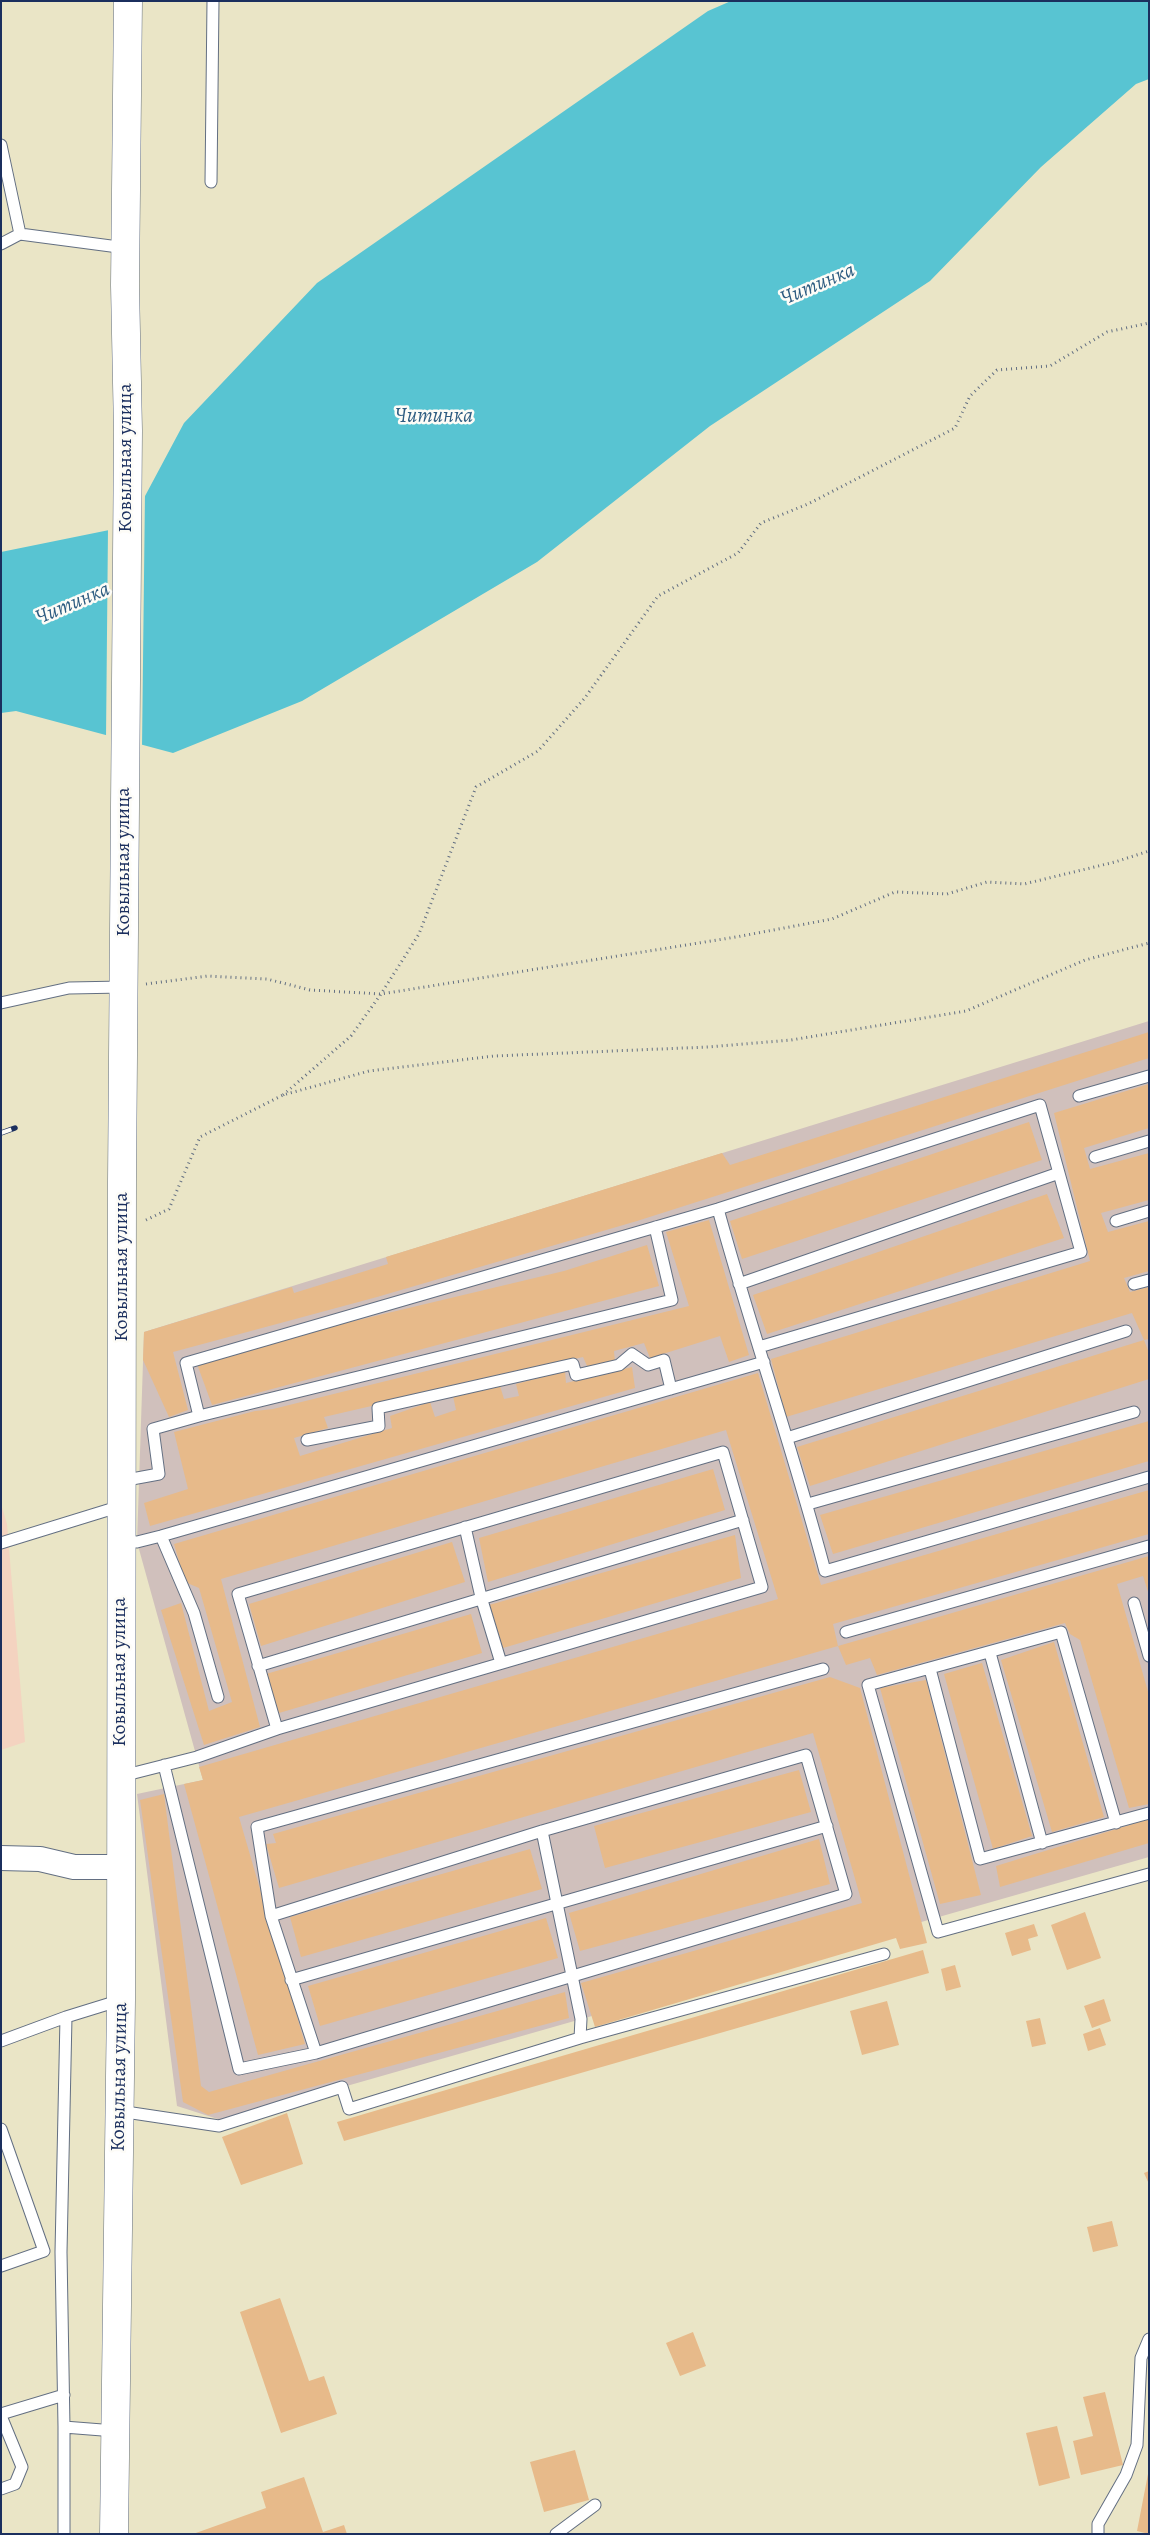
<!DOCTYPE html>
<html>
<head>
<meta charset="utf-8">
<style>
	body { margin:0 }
	#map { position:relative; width:1150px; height:2535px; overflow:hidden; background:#eae5c6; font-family:Alegreya,serif }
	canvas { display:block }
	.frame { position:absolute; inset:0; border:2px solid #1b2f5e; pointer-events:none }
</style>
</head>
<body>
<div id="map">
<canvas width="1150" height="2535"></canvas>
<div class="frame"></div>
</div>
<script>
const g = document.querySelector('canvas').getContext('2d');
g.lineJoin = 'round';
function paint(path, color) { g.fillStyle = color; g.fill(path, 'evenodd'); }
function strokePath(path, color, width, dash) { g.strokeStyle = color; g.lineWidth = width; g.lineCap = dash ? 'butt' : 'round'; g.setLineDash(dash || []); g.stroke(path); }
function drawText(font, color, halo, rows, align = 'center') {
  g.font = font + ' Alegreya,serif'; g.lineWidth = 5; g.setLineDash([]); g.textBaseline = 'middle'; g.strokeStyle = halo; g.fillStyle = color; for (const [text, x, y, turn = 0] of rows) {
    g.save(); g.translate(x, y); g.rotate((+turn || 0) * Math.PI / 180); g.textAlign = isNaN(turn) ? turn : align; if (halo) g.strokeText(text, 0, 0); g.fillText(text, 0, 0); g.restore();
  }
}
paint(new Path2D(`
	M1,1504L7,1524L25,1742L1,1750Z`), '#f4d3c0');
paint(new Path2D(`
	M1149,1021V1857L224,2121L177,2106L137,1794L203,1780L137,1542L144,1332Z`), '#d0c0bc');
paint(new Path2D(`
	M731,1H1149V79L1136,84L1041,167L930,281L710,426L537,562L302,701L173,753L16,711L1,713V552L129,526L184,423L317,283L708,11Z`), '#58c4d2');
paint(new Path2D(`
	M145,492L142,747L106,738L108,528L128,524Z`), '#eae5c6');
paint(new Path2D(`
	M1149,1032V1058L637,1221L377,1297L173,1352L188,1410L169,1417L143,1360L144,1332L292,1287L294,1293L388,1264L386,1257L722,1153L730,1165Z
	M1149,1084V1128L1084,1148L1090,1169L1149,1153V1200L1101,1213L1108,1232L1149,1221V1271L1124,1278L1130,1292L1149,1287V1339L1144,1340L1132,1313L786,1417L771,1359L1090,1261L1054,1113Z
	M1029,1122L1042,1160L742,1259L730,1221Z
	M1047,1194L1064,1238L767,1334L753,1295Z
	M709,1220L749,1355L729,1362L720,1336L650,1358L644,1343L614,1351L615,1363L588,1368L583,1357L324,1417L328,1428L294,1438L300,1456L392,1428L390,1416L430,1402L435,1417L456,1410L453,1396L500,1386L504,1399L519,1396L516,1384L565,1371L566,1383L632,1367L635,1388L150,1526L144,1503L188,1489L174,1432L255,1411L273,1409L689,1306L666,1232Z
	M647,1245L659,1286L212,1405L197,1364L308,1332L564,1271Z
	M1144,1340L1149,1353V1379L810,1486L797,1447Z
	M758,1373L821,1585L1149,1490V1534L833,1624L838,1646L239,1817L305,2044L258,2055L184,1784L203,1780L199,1767L778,1599L726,1430L221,1579L260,1727L204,1745L161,1610L181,1603L209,1711L232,1702L199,1588L185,1582L174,1544Z
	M1149,1421V1461L833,1554L820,1515Z
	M713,1469L725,1510L488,1582L479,1538Z
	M735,1535L741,1578L503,1648L489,1605Z
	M452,1542L465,1582L261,1646L249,1604Z
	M1149,1556V1595L1143,1576L1117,1584L1149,1695V1804L1129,1808L1080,1640L1070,1634L1065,1623L877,1675L870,1658L846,1665L838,1646Z
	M471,1614L482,1653L279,1713L266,1674Z
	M1054,1642L1104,1817L1052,1832L1001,1660Z
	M982,1663L1032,1836L993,1849L944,1674Z
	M830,1677L860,1688L927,1943L900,1949L896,1938L595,2027L581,1983L862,1903L813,1733L279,1888L266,1844L276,1843L273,1834Z
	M926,1680L981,1895L940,1904L880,1688Z
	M799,1770L811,1812L605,1868L594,1826Z
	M164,1794L201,2086L209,2092L565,1992L569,2018L208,2115L183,2102L140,1800Z
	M1149,1819V1843L1000,1887L996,1866Z
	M819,1839L830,1884L580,1951L569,1913Z
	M530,1849L542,1889L301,1957L290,1917Z
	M1085,1912L1101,1958L1067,1970L1051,1925Z
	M546,1918L558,1958L320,2026L308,1986Z
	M1034,1924L1038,1936L1028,1939L1031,1950L1012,1956L1005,1933Z
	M923,1950L929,1973L344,2141L337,2122Z
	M955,1965L961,1987L946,1991L941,1969Z
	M1104,1999L1111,2021L1092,2028L1084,2006Z
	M887,2001L899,2045L862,2055L850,2011Z
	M1040,2018L1046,2044L1032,2047L1026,2021Z
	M1100,2028L1106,2045L1088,2051L1083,2034Z
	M287,2113L303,2164L241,2185L222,2137Z
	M1149,2171V2184L1144,2173Z
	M1112,2221L1118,2246L1093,2252L1087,2227Z
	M280,2298L309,2381L324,2376L337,2414L281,2433L240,2312Z
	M693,2332L706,2366L680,2376L666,2343Z
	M1105,2392L1123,2465L1081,2475L1073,2441L1093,2436L1083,2397Z
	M1057,2426L1070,2478L1039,2486L1026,2433Z
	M575,2450L589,2500L544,2512L530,2462Z
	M1148,2474H1149V2534L1137,2531Z
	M304,2477L323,2532L344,2525L347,2534H193L266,2508L261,2492Z`), '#e7ba8a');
const service = new Path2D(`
	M1,145L20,234
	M211,182L213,1
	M1,244L20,234L126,248
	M1,1003L69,988L123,987
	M1079,1096L1149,1076
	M1095,1157L1149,1141
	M718,1209C751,1330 793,1449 825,1571L1149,1477
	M1116,1221L1149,1211
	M739,1284L1059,1173
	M1134,1284L1149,1280
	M199,1416L186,1363L718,1209L1040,1105L1081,1252L759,1347
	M787,1438L1126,1331
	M307,1440L379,1426L378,1408L573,1364L576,1375L619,1365L632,1354L648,1365L664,1360L671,1389
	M121,1481L159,1474L153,1429L199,1416L672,1300L655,1227
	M808,1504L1134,1412
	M465,1527L481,1597L501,1663
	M161,1536L194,1613L218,1697
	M120,1541L137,1542L161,1536L764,1362
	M1,1543L121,1506
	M1134,1603L1149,1656
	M846,1632L1149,1546
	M990,1653L1042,1843
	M258,1666L743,1520
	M930,1669L980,1859L1149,1813
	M164,1765L239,2069L316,2053L846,1894L806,1755L542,1831L271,1916
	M122,1776L197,1757L277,1729L762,1587L723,1452L238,1594L277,1729
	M1116,1823L1061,1632L868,1685L938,1932L1149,1874
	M542,1831L581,2019L580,2038
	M291,1980L827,1826
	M1,2041L66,2017
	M316,2053L271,1916L257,1827L823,1669
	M119,2111L219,2126L342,2087L349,2109L580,2038L884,1954
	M1,2129L44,2251L1,2266
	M1,2414L64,2395
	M1,2416L22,2467L15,2484L1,2489
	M64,2427V2534
	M115,2431L64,2427L61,2252L66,2017L121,2000
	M556,2534L595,2505
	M1098,2534V2524L1126,2475L1137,2445L1141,2358L1149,2339`);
const minor = new Path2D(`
	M1,1858L40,1859L74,1867H120`);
const secondary = new Path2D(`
	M114,2534L121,2000L122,1181L128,431L125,285L128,1`);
strokePath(service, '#636f82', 13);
strokePath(minor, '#636f82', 26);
strokePath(secondary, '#636f82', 29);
strokePath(new Path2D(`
	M146,984L208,976L267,979L310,990L381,994L736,937L832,919L895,892L947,894L987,882L1024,884L1115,862L1149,851
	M283,1095L351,1036L381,994L419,934L476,787L538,751L584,699L658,596L738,553L761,523L808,504L955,428L970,396L997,370L1050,366L1107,332L1149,323
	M146,1220L169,1209L200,1137L283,1095L369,1071L494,1056L708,1047L791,1040L966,1011L1085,960L1149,943`), '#636f82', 3, [1, 4]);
strokePath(service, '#fff', 11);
strokePath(minor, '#fff', 24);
strokePath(secondary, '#fff', 28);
const rail = new Path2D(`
	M1,1133L15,1128`);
strokePath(rail, '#1b2f5e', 5.5);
strokePath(rail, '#fdfcf7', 4, [11]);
drawText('20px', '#1b2f5e', '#fdfcf7', [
	["Ковыльная улица",126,458,-90],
	["Ковыльная улица",124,862,-90],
	["Ковыльная улица",122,1267,-90],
	["Ковыльная улица",120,1672,-90],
	["Ковыльная улица",120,2077,-89]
]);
drawText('italic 21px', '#2d5c81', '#fdfcf7', [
	["Читинка",818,285,-23],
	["Читинка",434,417],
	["Читинка",73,604,-23]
]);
</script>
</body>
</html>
